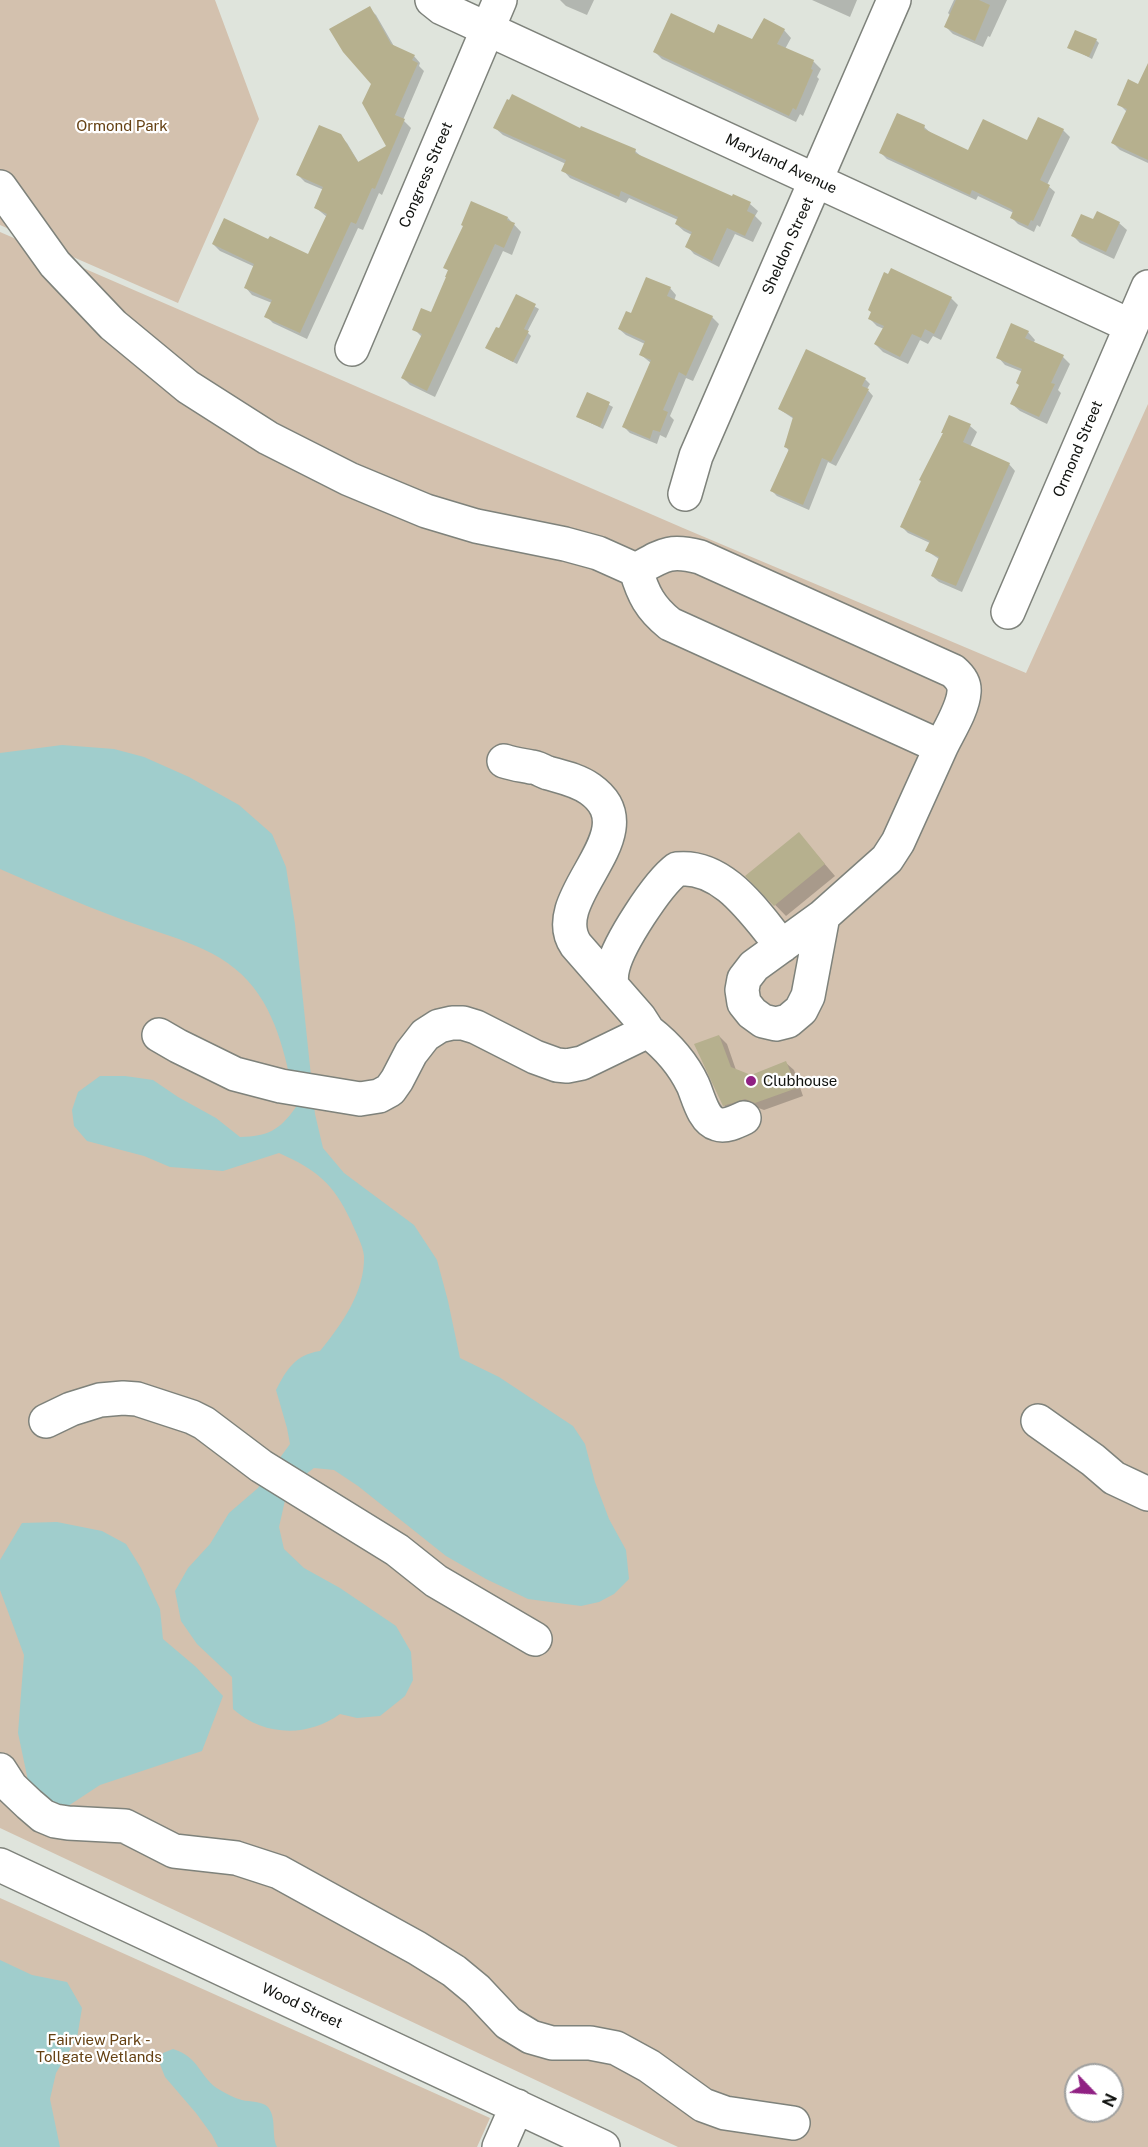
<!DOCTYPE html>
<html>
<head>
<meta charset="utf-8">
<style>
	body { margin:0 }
	#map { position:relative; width:1148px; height:2147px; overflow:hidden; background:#dfe4dc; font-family:"Public Sans",sans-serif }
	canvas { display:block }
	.north { position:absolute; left:1064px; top:2063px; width:60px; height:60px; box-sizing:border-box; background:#fff; border:2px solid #9fa09f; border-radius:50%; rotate:115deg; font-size:16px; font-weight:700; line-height:24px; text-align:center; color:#10120f }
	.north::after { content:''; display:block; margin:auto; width:21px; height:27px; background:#902183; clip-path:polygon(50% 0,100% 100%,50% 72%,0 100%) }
</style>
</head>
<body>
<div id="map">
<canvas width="1148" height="2147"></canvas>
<div class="north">N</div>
</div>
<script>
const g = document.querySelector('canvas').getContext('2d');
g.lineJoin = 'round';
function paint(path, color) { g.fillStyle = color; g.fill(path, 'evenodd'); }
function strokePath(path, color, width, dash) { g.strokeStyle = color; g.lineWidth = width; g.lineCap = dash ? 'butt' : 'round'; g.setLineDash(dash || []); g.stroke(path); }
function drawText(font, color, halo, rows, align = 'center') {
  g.font = font + ' "Public Sans",sans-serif'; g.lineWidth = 4.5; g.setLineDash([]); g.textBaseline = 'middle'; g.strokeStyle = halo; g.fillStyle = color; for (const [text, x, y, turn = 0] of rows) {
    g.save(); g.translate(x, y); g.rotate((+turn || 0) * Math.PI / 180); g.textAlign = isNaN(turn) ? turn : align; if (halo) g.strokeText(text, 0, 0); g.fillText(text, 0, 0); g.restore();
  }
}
paint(new Path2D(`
	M0,0H215L259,119L178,303L0,225Z
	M0,232L683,528L1026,673L1148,404V2147H678L0,1828ZM1076,2075H1112V2111H1076Z
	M0,1898L490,2118L477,2147H0Z`), '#d3c1ae');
paint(new Path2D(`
	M62,745L114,749L144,757L189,777L239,805L272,834L286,867L295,924L315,1114L323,1148L344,1173L414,1225L437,1260L448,1301L460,1358L499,1377L573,1426L585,1444L595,1482L609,1519L626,1550L629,1579L614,1594L599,1602L581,1606L528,1599L486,1579L446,1556L358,1486L334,1470L314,1468L302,1477L286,1496L279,1527L284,1549L304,1568L340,1588L396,1626L411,1652L413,1680L405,1696L380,1716L357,1718L340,1714C307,1738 263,1736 233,1709L232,1677L197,1644L181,1621L175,1591L188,1568L210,1544L229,1513L258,1488L290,1444L287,1428L276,1390C287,1369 295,1355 320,1351C342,1324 365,1292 364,1256C363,1245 355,1231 351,1221C333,1183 317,1170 279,1153L223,1171L170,1167L144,1156L87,1141L74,1126L72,1110L78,1092L100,1076H125L153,1080L178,1097L216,1118L240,1137C268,1136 279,1131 296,1107C287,1064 279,1015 248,981C216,945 162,935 118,918C78,903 39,886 0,869V753Z
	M57,1522L102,1531L126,1544L141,1568L160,1609L163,1639L196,1667L223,1696L202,1751L100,1785L65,1808L30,1790L18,1733L24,1655L0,1590V1560L22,1523Z
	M0,1960L32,1975L67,1982L82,2008L77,2038L56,2073L50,2099L60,2147H0Z
	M173,2049C201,2058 199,2078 220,2090C227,2094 234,2098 242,2100C250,2102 262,2101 268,2107C277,2118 271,2135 277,2147H218L212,2135L196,2113L165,2077L158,2059L163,2053Z`), '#a0cdcc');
paint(new Path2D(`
	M560,0H594L587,15L566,6Z
	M812,0H857L850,17Z
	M954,0H1007L990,37L988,36L983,47L953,34L946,27L951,16L948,13Z
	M369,8L376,15L395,48L414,56L420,63L419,66L424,71L403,120L411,128L382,195L379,193L363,230L358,228L307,339L273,323L266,316L272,303L252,295L246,288L255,267L220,251L213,244L269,241L309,256L327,217L316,208L324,190L305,182L298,175L340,136L347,143L359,163L388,146L373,84Z
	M784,30L791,38L785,49L814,62L821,69L817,77L819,79L803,116L800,114L796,122L662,59L655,52L715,35L753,41Z
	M1096,40L1099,43L1092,59L1069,47Z
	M1148,89V163L1120,150L1113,143L1127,112L1119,104Z
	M924,127L931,133L969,152L1028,142L1063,130L1070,137L1047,185L1055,192L1040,227L1037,225L1034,232L1018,224L1012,218L1014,213L978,196L976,200L887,159L881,153Z
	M495,128L581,130L635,151L642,157L733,198L750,204L758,211L755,216L762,223L753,242L735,234L719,267L694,254L687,246L692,235L684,231L676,224L678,220L629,198L626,203L570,178L563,170L566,164L503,135Z
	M508,218L521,232L512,255L503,251L435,397L410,385L403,378L422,337L414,329L432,314L449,271L445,268Z
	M1093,221L1119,223L1127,230L1114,259L1080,243L1073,236Z
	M670,288L676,295L674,301L712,317L719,324L693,381L686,378L670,416L674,420L666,438L660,435L657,444L630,433L624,427L651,363L641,355L645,344L626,335L619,329L632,315Z
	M516,296L539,309L527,332L531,336L517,364L487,348L500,330Z
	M951,298L958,305L941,340L933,336L928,344L920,340L908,364L883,352L875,344L884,329L877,326L870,319Z
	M1028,332L1035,340L1033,344L1063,357L1070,364L1058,390L1061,393L1047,424L1020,411L1012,404L1021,386L1023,372L1005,365L998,357Z
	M865,379L870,384L867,389L873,396L836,466L828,462L809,510L777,496L772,491L789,451L786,447L794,419L779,409Z
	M588,394L613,407L603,429L578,417Z
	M950,417L970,426L977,432L970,447L1009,464L1015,471L962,592L939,582L932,576L939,559L927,551L930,543L908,533L902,527L944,434Z
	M799,834L835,876L786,916L747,876Z
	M719,1036L727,1044L736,1070L751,1076L786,1063L794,1070L803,1096L764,1110L753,1106L732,1113L724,1105Z`), '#0003');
paint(new Path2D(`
	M956,0H979L990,5L975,41L944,27Z
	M370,6L391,44L415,55L412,60L418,63L395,115L405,119L385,165L375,189L372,188L356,224L351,222L300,333L264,317L272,300L244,288L254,264L212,244L224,218L268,239L270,236L308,254L327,214L314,208L323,187L296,175L319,125L341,134L358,162L386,146L362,103L371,84L343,52L329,29Z
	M671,13L714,33L718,24L752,39L764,18L785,29L777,44L814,60L811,69L813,70L796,110L793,108L789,116L653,52Z
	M1075,30L1097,39L1089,57L1067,48Z
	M1148,63V160L1111,143L1127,109L1117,105L1128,79L1138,84Z
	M512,94L580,128L581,126L636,149L635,153L732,196L733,194L751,202L747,211L755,215L745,236L727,228L712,261L685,247L692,232L675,224L678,217L621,191L619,197L561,171L566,160L493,128L507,99L509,100Z
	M897,113L925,125L924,129L968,150L983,119L1027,140L1038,117L1064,129L1040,180L1050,185L1033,221L1031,220L1028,226L1010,218L1013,211L1011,209L972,190L970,195L879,153Z
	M471,201L508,217L507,220L515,223L504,248L495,244L427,391L401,378L422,334L412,330L421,308L431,312L446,277H445L448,270L443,268L463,226L461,225Z
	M1097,211L1120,222L1106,252L1071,236L1081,214L1093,219Z
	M891,268L952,297L934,334L925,329L921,338L912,334L900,357L874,344L884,326L868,319L871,312L868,310L884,272L888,274Z
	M646,277L671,287L667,296L713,316L686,376L679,372L663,410L668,412L660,432L653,430L650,439L622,427L651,360L639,355L645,341L618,329L626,311L631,313Z
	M516,294L536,304L524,329L529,331L513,362L485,348L496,327L499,328Z
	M1011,323L1029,331L1025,338L1064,355L1051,383L1055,384L1039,417L1010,404L1019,385L1016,383L1022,369L996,358Z
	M806,349L866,378L862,386L869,389L831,462L822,458L803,505L770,491L789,449L784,447L793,417L778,409Z
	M587,392L610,402L600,427L576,417Z
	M949,415L971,424L963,442L1010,463L956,586L931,576L939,557L925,551L930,541L900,527L921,481L919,480L943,433H941Z
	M799,832L825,864L774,906L745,876Z
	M719,1035L731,1067L751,1075L786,1061L797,1088L755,1103L745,1099L723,1106L694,1044Z`), '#b6b08e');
const minor = new Path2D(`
	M432,0L442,8L1131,326
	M0,187L55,264L113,325L188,387L268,438L349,479L426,511L476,526L565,544L598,553L636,570C643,594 650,608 670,624L941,747L898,842L887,859L823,916L808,996L801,1010L788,1021L776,1024L763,1021L752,1013L744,1003L742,990L744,979L754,966L823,916
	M352,349L500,0
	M685,494L696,456L894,0
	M636,570C663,555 669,549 700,557L953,671C960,677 965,683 964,692C963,709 948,732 941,747
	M1008,612L1148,287
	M504,761C513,764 521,765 531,767C537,767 542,771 548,773C562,777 577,780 590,789C652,833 543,897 576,945L639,1017L648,1031
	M612,986C611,980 611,974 613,967C619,943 657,884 677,869C724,864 755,914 782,946
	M159,1035L178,1046L235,1074L281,1086L360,1099L379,1096L390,1090L397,1080L411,1053L425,1035L439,1026L452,1023H463L476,1027L535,1057L557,1065L567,1066L582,1063L648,1031C666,1045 683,1064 693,1085C698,1096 703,1120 717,1124C725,1127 736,1122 744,1118
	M46,1421L71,1409L100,1400L123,1398L137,1399L192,1417L204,1423L261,1466L397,1550L436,1581L535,1639
	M1038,1421L1093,1460L1114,1478L1148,1494
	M0,1770L11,1787L29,1804L43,1816L55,1821L68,1823L125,1826L174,1851L236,1858L279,1872L417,1948L454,1971L477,1990L508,2023L531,2037L552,2043H590L616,2048L649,2066L703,2105L725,2113L793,2123
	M0,1865L603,2147
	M499,2147L517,2106`);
strokePath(minor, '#7e827b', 36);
strokePath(minor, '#fff', 33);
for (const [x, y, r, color] of [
	[751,1081,6,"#902183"]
]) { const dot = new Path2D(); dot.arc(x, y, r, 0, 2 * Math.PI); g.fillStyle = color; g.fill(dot); strokePath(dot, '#fff', 2); }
drawText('15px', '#654113', '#fff', [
	["Ormond Park",122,126],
	["Fairview Park -",99,2040],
	["Tollgate Wetlands",99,2057]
]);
drawText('15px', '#10120f', '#fff', [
	["Maryland Avenue",781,164,25],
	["Congress Street",426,175,-67],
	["Sheldon Street",788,246,-66],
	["Ormond Street",1078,449,-67],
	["Wood Street",302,2006,25]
]);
drawText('15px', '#10120f', '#fff', [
	["Clubhouse",763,1081]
], 'left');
</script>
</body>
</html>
